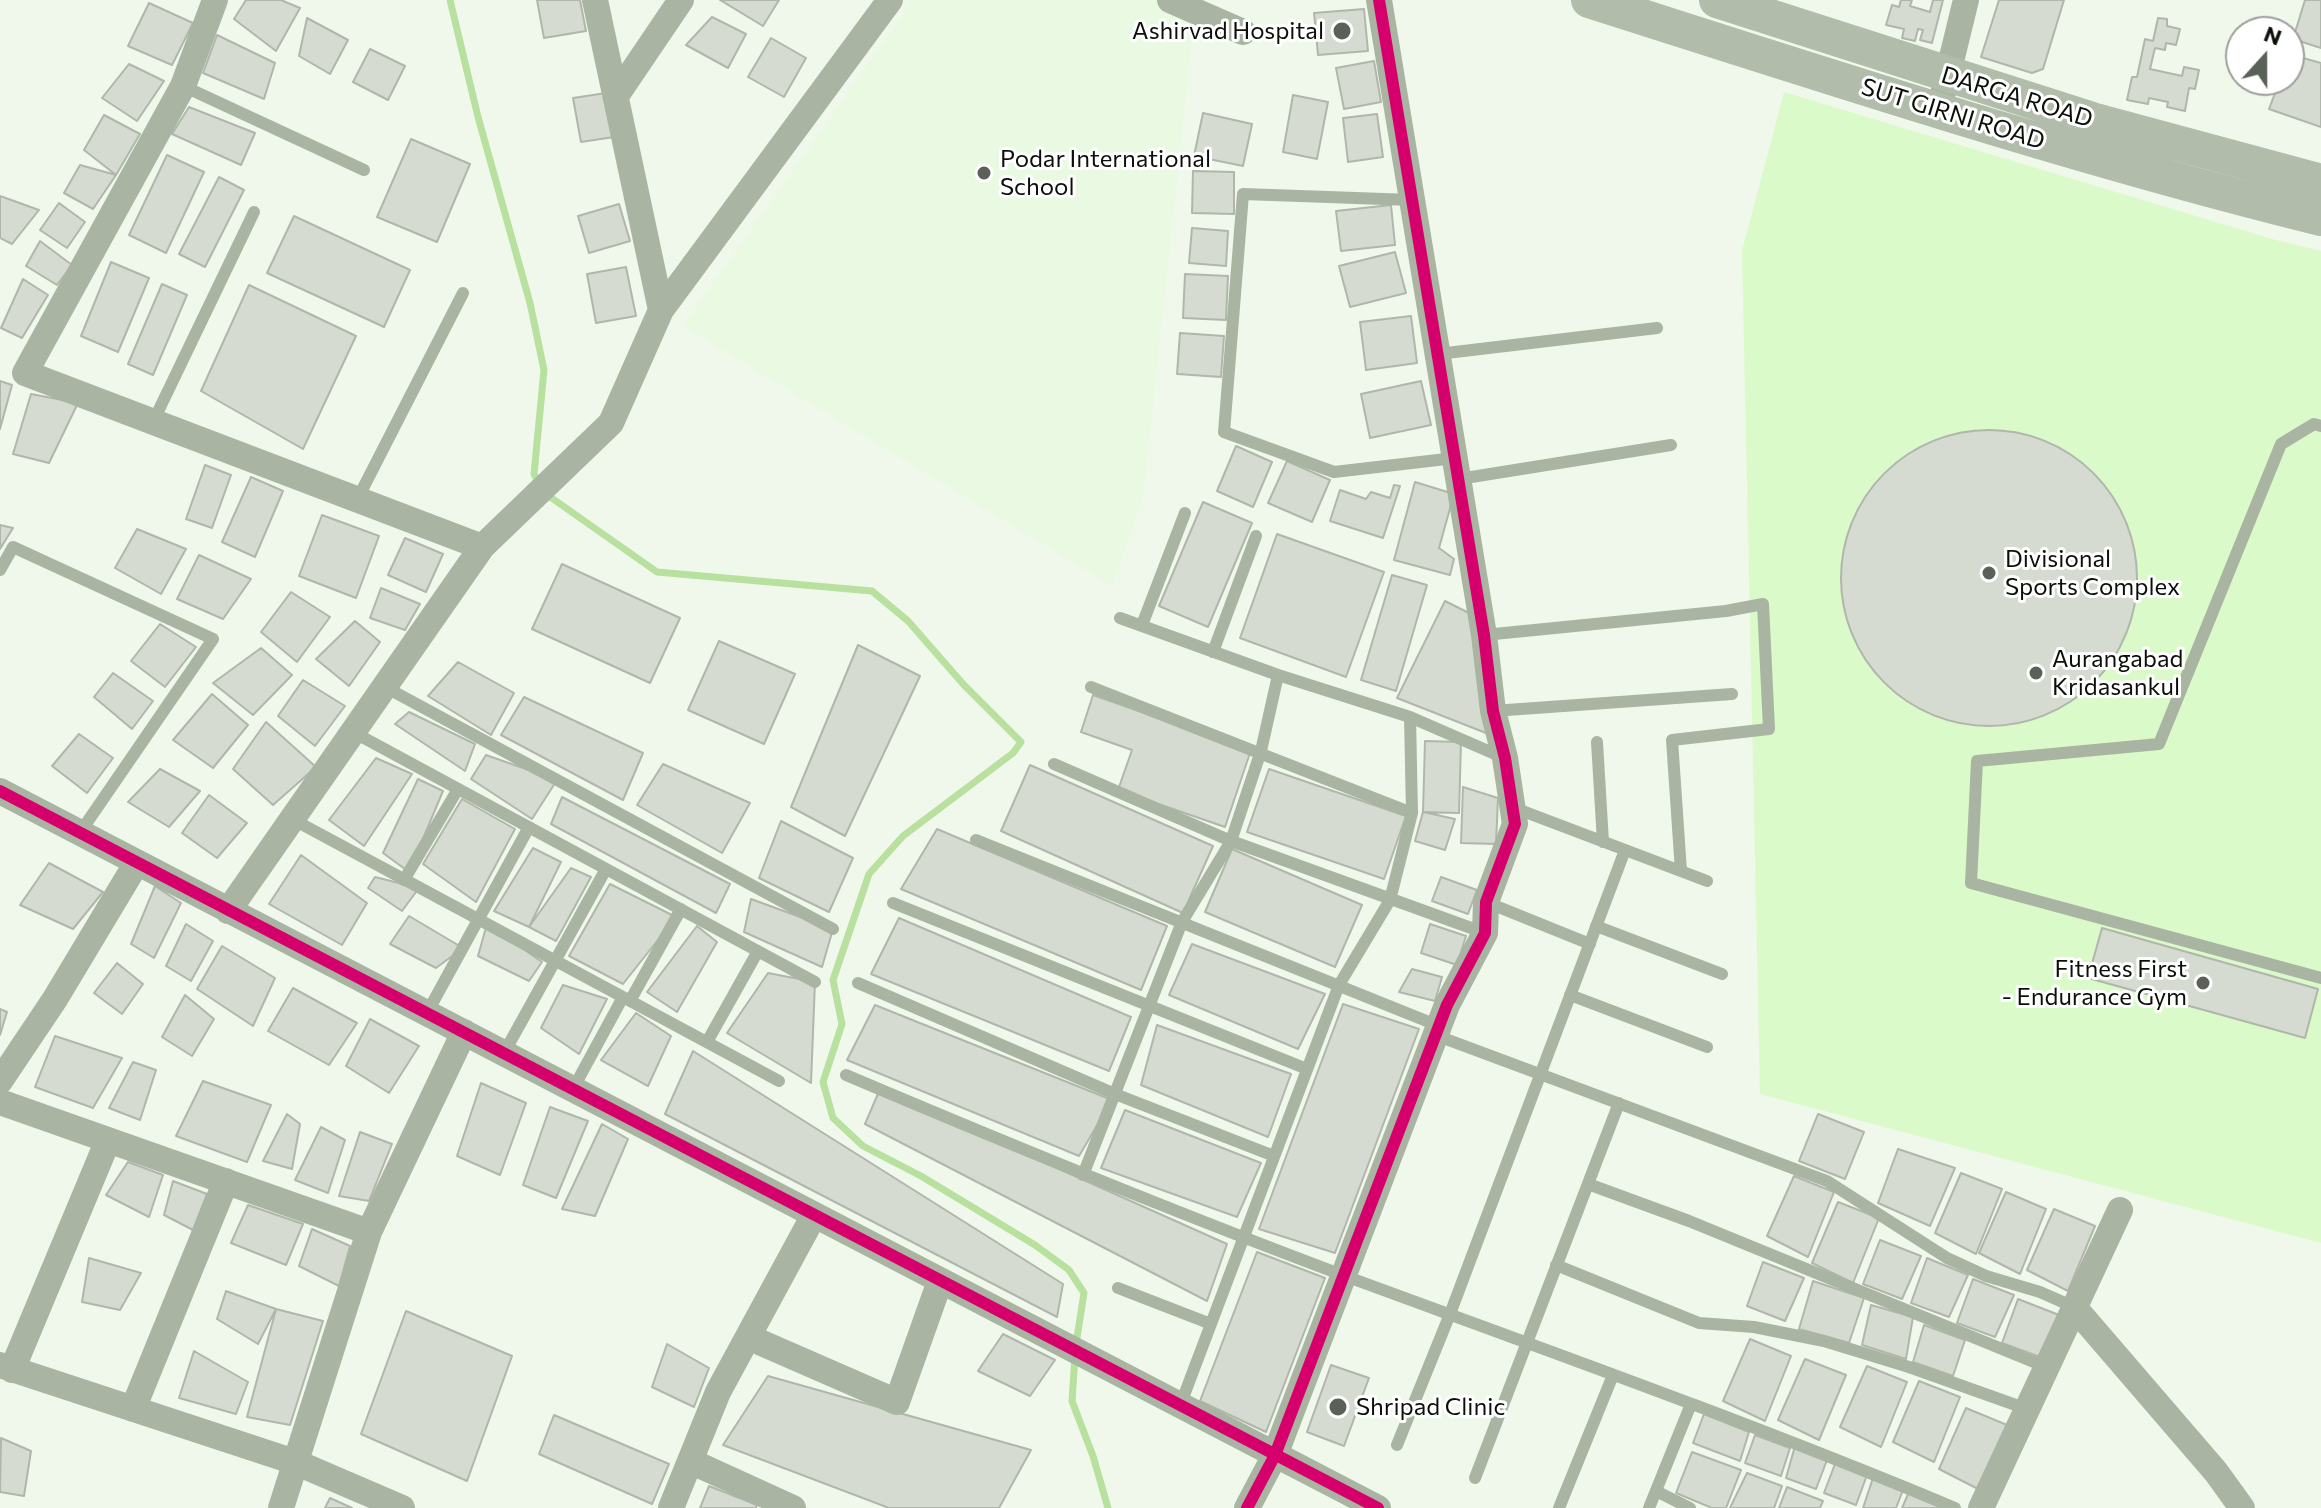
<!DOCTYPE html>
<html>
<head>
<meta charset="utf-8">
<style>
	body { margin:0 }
	#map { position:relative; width:2321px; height:1508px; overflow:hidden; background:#f0f8ec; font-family:Commissioner,sans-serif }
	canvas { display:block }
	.north { position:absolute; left:2225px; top:16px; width:80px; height:80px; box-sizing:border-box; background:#fff; border:2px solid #9d9f9c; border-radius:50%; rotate:21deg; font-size:22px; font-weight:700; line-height:32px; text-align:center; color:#0a0f08 }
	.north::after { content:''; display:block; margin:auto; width:28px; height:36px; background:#5a6158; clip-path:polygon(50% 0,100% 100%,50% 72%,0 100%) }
</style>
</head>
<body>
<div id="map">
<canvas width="2321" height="1508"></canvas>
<div class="north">N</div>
</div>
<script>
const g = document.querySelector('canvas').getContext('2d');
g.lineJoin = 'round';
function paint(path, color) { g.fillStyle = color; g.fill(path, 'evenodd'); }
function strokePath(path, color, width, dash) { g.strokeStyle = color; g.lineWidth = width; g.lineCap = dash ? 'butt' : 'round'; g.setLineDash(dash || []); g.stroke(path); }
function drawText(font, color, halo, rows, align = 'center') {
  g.font = font + ' Commissioner,sans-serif'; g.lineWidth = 6; g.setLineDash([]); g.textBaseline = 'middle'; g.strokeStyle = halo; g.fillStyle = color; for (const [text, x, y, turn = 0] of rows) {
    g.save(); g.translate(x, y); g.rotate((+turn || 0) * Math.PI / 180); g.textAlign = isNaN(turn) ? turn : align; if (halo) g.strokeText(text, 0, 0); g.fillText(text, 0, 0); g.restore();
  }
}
paint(new Path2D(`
	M910,0H1162L1194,21L1143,497L1112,586L683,326L901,17Z`), '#eaf9e2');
paint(new Path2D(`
	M1784,92L2272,239L2321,251V1243L1760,1094L1742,251Z`), '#dbfac9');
strokePath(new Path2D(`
	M450,0L478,117L530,303L544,370L534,474L539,484
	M546,494L657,572L872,591L908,621L964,685L1021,742L1013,753L903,836L869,874L833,980L842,1024L823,1082L833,1118L863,1146L921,1176L1035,1245L1069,1270L1084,1293L1076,1344
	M1075,1356L1072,1401L1093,1456L1108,1508`), '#b8e09e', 7);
const building = new Path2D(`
	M246,0H281L300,8L276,51L234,19Z
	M537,0H580L586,31L544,38Z
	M720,0H779L763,26Z
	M1901,0H1912L1910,6L1930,12L1933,0H1943L1932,43L1920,40L1923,30L1918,29L1915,41L1902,38L1904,29L1886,25L1892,5L1899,7Z
	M1999,0H2064L2043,69L2032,73L1981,57Z
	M2305,0H2321V48L2293,39Z
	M149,3L193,23L172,65L128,46Z
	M1364,9L1368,51L1318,55L1314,13Z
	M712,17L746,34L728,68L686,45Z
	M307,18L348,40L330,74L299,56Z
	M2158,18L2167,19V26L2180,29L2176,45L2166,43L2165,50L2155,48L2150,69L2182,76L2184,67L2199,70L2195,89L2189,88L2185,111L2167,107L2168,102L2149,98L2148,104L2127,100L2132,77H2137L2145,39L2153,41Z
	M217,35L275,63L264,99L203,73Z
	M771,38L806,58L784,97L748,77Z
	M370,49L405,66L388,100L353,82Z
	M2289,54L2321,63V127L2269,109L2280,80H2289Z
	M1374,61L1381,102L1344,109L1336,68Z
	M129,64L164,81L137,121L102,98Z
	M606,93L614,137L581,142L573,98Z
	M1293,95L1328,102L1317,159L1283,152Z
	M189,107L255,133L241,165L172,134Z
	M1203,113L1252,124L1243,166L1194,156Z
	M1377,114L1383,157L1348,162L1343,118Z
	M104,115L140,134L116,175L84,150Z
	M411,139L470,164L437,242L377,217Z
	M167,155L204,172L166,253L129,235Z
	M80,165L116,175L93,209L64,193Z
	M1193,171L1234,172V214L1192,213Z
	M219,177L244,190L205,267L179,254Z
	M0,196L39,210L12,244L0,238Z
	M59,203L85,222L67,248L40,230Z
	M619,204L630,241L589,253L578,216Z
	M1391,205L1395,245L1341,251L1336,211Z
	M294,216L410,270L384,327L267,273Z
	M1192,228L1228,231L1226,266L1189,263Z
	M40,241L72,265L57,285L26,266Z
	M1395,252L1406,293L1350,307L1339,266Z
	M111,262L149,278L118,352L81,336Z
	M626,267L636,316L596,323L587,274Z
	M1185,274L1228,276L1226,320L1183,318Z
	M23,279L48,295L22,338L1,328Z
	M162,284L187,295L153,375L128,364Z
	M249,285L356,336L303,449L201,391Z
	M1411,316L1417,363L1366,370L1360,322Z
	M1180,333L1224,336L1221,377L1177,374Z
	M0,381L12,385L0,429Z
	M1421,381L1431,425L1370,438L1361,394Z
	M31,394L78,403L49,463L13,454Z
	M1841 578a148 148 0 1 1 296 0a148 148 0 1 1-296 0Z
	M1236,446L1272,462L1253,507L1217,491Z
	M1287,461L1330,480L1312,522L1268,503Z
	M205,465L231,475L212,528L186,519Z
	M251,477L283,491L255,557L222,542Z
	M1415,482L1454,494L1439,548L1454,559L1450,575L1394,560Z
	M1394,485L1400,486L1383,538L1330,521L1340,490L1366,499L1371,492L1390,498Z
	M1203,502L1252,523L1208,627L1159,606Z
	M322,515L379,536L356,598L299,576Z
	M0,525L13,528L0,549Z
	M137,529L186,549L161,594L115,568Z
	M1277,534L1384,572L1346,677L1240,638Z
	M405,538L443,554L426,592L388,575Z
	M199,555L251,579L223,619L177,599Z
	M562,564L680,618L650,683L532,629Z
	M1392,575L1427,585L1396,691L1361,680Z
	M381,588L420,604L405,630L370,618Z
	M291,592L330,617L297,662L261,632Z
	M1445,601L1471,614L1491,735L1397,698Z
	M355,621L380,642L349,686L316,659Z
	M160,624L196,647L165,687L131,661Z
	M719,641L795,674L764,744L688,710Z
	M858,645L920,676L845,836L791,807Z
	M261,648L292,675L253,715L213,683Z
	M458,662L514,693L491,735L428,696Z
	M113,673L153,701L132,729L94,697Z
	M303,680L345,706L315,746L278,716Z
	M212,694L248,725L213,768L173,740Z
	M1093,695L1251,750L1225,827L1118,790L1132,750L1081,732Z
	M524,697L643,753L623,800L501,735Z
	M409,712L475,744L465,771L395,724Z
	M266,722L316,767L273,805L233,769Z
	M79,734L113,758L87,793L52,766Z
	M1425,741L1461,742L1459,813L1423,812Z
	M486,755L557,780L532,819L471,779Z
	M376,758L412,774L364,846L329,820Z
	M663,764L750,803L722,853L637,805Z
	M1030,765L1213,846L1183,913L1001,831Z
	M160,769L200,791L169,827L128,802Z
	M1269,769L1406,816L1384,879L1247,832Z
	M418,779L443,791L409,872L383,853Z
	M1463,787L1498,798L1496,844L1461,843Z
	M209,795L247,823L217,858L182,833Z
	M562,797L730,884L716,913L551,824Z
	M462,799L515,829L476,902L423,864Z
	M1423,812L1455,819L1445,850L1415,841Z
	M781,821L853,858L829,912L759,878Z
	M937,829L1167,926L1141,990L901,889Z
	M533,848L561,862L529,927L494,911Z
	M1232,849L1362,905L1335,967L1205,912Z
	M301,855L367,903L342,945L269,904Z
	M49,863L103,892L73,929L20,905Z
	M571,868L591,877L556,941L529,927Z
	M375,877L419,888L402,911L368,888Z
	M1441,877L1477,890L1468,914L1432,901Z
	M610,884L676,917L623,984L569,956Z
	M155,886L181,903L154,958L131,944Z
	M751,899L833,929L822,967L744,932Z
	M409,916L463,948L436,968L390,944Z
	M899,918L1131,1017L1109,1071L871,974Z
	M186,924L213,941L191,981L166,966Z
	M487,924L542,962L529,981L478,956Z
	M1430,924L1466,936L1457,965L1421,953Z
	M697,926L717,942L677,1012L647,992Z
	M2102,928L2318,989L2305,1038L2088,978Z
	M1192,944L1325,994L1298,1049L1169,995Z
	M222,946L275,978L253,1026L197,989Z
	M117,963L143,984L122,1014L94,993Z
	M1412,969L1442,977L1435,1001L1399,992Z
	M768,973L815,982L811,1083L727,1033Z
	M563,985L607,999L579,1054L541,1028Z
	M293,988L357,1023L329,1065L268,1031Z
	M185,995L214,1019L192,1056L162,1037Z
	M1343,1004L1419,1029L1335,1253L1259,1229Z
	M875,1005L1112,1100L1079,1156L847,1060Z
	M0,1009L7,1012L0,1035Z
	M636,1013L671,1036L648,1086L601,1060Z
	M370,1019L419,1046L389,1093L346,1066Z
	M1157,1025L1291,1074L1268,1137L1141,1085Z
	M55,1036L122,1058L93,1108L35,1087Z
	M693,1051L1063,1284L1057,1317L665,1114Z
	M133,1062L156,1070L140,1120L109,1108Z
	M203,1081L271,1105L247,1162L176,1136Z
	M481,1083L526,1103L500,1175L457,1156Z
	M880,1089L1227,1244L1207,1301L865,1124Z
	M550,1107L588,1121L556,1198L523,1185Z
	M1125,1110L1261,1163L1237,1217L1101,1168Z
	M287,1114L300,1124L292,1169L263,1161Z
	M1818,1114L1864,1132L1845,1179L1799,1161Z
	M602,1124L628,1139L595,1216L562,1209Z
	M321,1127L345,1140L328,1193L295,1180Z
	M360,1132L392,1144L369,1201L339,1196Z
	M1898,1149L1955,1168L1930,1226L1878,1203Z
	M128,1162L163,1175L149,1217L106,1195Z
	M1961,1173L2002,1189L1976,1254L1935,1233Z
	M1794,1176L1834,1192L1808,1257L1767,1236Z
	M173,1181L207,1194L193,1230L164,1215Z
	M2006,1192L2046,1209L2020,1274L1979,1253Z
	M1838,1202L1879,1218L1853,1283L1812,1263Z
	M248,1205L303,1224L286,1265L231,1243Z
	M2054,1209L2095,1226L2068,1291L2027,1270Z
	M312,1229L350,1246L339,1286L299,1266Z
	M1880,1240L1921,1256L1902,1299L1863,1284Z
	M1257,1252L1325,1278L1266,1432L1200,1401Z
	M89,1258L141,1273L120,1310L82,1302Z
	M1927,1258L1968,1275L1949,1317L1911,1303Z
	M1763,1262L1804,1278L1785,1321L1747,1306Z
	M1973,1279L2014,1295L1995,1337L1957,1323Z
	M1813,1281L1864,1298L1849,1343L1799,1329Z
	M226,1291L276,1309L258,1344L217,1319Z
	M2018,1299L2059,1315L2040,1357L2002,1343Z
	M1871,1305L1913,1317L1906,1359L1862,1345Z
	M276,1309L323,1321L290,1425L247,1417Z
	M406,1311L512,1356L467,1481L361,1434Z
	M1924,1325L1965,1340L1953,1376L1913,1362Z
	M1003,1334L1055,1360L1030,1396L978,1371Z
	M1750,1339L1791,1356L1765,1421L1723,1401Z
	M667,1344L709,1368L694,1407L652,1387Z
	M194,1351L248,1382L236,1414L179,1398Z
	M1805,1359L1846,1375L1819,1440L1778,1420Z
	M1331,1365L1369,1378L1344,1446L1307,1432Z
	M1867,1366L1907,1382L1881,1447L1840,1427Z
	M768,1376L1031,1450L999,1508H889L723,1445Z
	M1919,1381L1960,1397L1934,1462L1893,1442Z
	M1966,1408L2007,1425L1980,1490L1939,1469Z
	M1704,1414L1749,1432L1740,1461L1693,1443Z
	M554,1415L669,1464L652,1504L539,1454Z
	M1755,1435L1790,1448L1781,1476L1745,1463Z
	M1,1438L31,1451L24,1496L0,1492Z
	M1795,1446L1827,1460L1816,1489L1786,1478Z
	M1692,1452L1741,1470L1726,1508H1712L1676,1493Z
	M1835,1464L1867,1475L1856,1505L1824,1493Z
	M1747,1473L1782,1486L1774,1508H1730Z
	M1873,1478L1903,1490L1896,1508H1863Z
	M709,1486L757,1505L756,1508H700Z
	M1787,1487L1823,1501L1820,1508H1779Z
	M1909,1492L1947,1508H1902Z
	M330,1498L352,1508H325Z`);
paint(building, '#d5dbd1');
strokePath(building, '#b0b6ac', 2);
strokePath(new Path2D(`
	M183,86L364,170
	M1412,200L1243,194L1224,432L1334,472L1455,458
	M1438,354L1657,328
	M153,422L254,212
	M2321,426L2314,424L2281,444L2159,744L1977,761L1971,883L2321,978
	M1459,479L1671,445
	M357,500L463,293
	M0,570L13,547L213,639L79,834
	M1120,618L1278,675L1410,717L1502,757
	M1142,625L1185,513
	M1484,635L1726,611L1763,604L1769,729L1672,740L1681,871
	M1213,652L1256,536
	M385,687L833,929
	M1091,687L1412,813
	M1493,711L1732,694
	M353,732L815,982
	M1597,742L1603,842
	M1054,764L1231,841L1485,933
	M1512,807L1707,881
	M292,819L779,1081
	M976,840L1439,1026
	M404,880L458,789
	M1486,902L1590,944
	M893,903L1307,1069
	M1596,926L1722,974
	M858,983L1115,1094L1274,1156
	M1570,995L1707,1047
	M630,1001L681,909
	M427,1013L529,827
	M1435,1035L1827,1181L1947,1258L1986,1276L2040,1292L2074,1307
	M707,1042L758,951
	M504,1053L606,869
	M846,1075C1011,1145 1177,1213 1345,1276C1549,1351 1754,1424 1955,1508
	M573,1089L623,997
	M1083,1175L1182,922L1231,841L1261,751L1278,675
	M1588,1184L1689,1221L2046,1367
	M1556,1265L1699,1323L1754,1327L1824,1341L1909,1367L2027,1409
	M1118,1288L1211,1324
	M1180,1406L1339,985L1390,900L1412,813L1410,717
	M1397,1445L1450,1314L1625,850
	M1475,1478L1619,1103
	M1656,1491L1690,1508
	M1559,1508L1613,1375
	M1649,1508L1691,1404`), '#a9b4a2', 12);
strokePath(new Path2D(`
	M215,0L183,86L25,373L482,547
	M595,0L661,310
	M1170,0L1243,32
	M1944,90L1966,0
	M616,96L681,0
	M0,791L1378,1508
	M228,911L482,547L611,423L661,310L890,0
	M0,1081L55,999L136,864
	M0,1102L369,1232
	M2074,1307L2216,1472L2242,1508
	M748,1337L897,1402L940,1281
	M0,1365L295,1462L402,1508
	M12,1370L108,1140
	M133,1409L226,1181
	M690,1461L793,1508
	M281,1508L369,1232L464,1032
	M671,1508L718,1392L814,1215
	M1247,1508L1275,1455L1447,1005L1485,933L1486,902L1515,824L1505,758L1493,711L1484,635L1379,0
	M1981,1508L2120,1210`), '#a9b4a2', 26);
strokePath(new Path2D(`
	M1589,0C1831,77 2074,157 2321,218
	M1717,0L2092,120L2321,182`), '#b1bcaa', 36);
strokePath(new Path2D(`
	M0,791L1378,1508
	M1247,1508L1275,1455L1447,1005L1485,933L1486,902L1515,824L1505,758L1493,711L1484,635L1379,0`), '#d6006c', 12);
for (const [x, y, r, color] of [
	[1342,31,10,"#5a6158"],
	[984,173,8,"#5a6158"],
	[1989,573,8,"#5a6158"],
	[2036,673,8,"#5a6158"],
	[2203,983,8,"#5a6158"],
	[1338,1407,10,"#5a6158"]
]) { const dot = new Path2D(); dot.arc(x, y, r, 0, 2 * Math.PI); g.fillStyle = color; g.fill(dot); strokePath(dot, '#fff', 3); }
drawText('24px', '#0a0f08', '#fff', [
	["Ashirvad Hospital",1324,31,"right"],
	["Podar International",1000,159],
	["School",1000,187],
	["Divisional",2005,559],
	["Sports Complex",2005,587],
	["Aurangabad",2052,659],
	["Kridasankul",2052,687],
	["Fitness First",2187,969,"right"],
	["- Endurance Gym",2187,997,"right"],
	["Shripad Clinic",1356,1407]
], 'left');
drawText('24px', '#0a0f08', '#fff', [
	["DARGA ROAD",2017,97,17],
	["SUT GIRNI ROAD",1953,114,17]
]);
</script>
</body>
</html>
